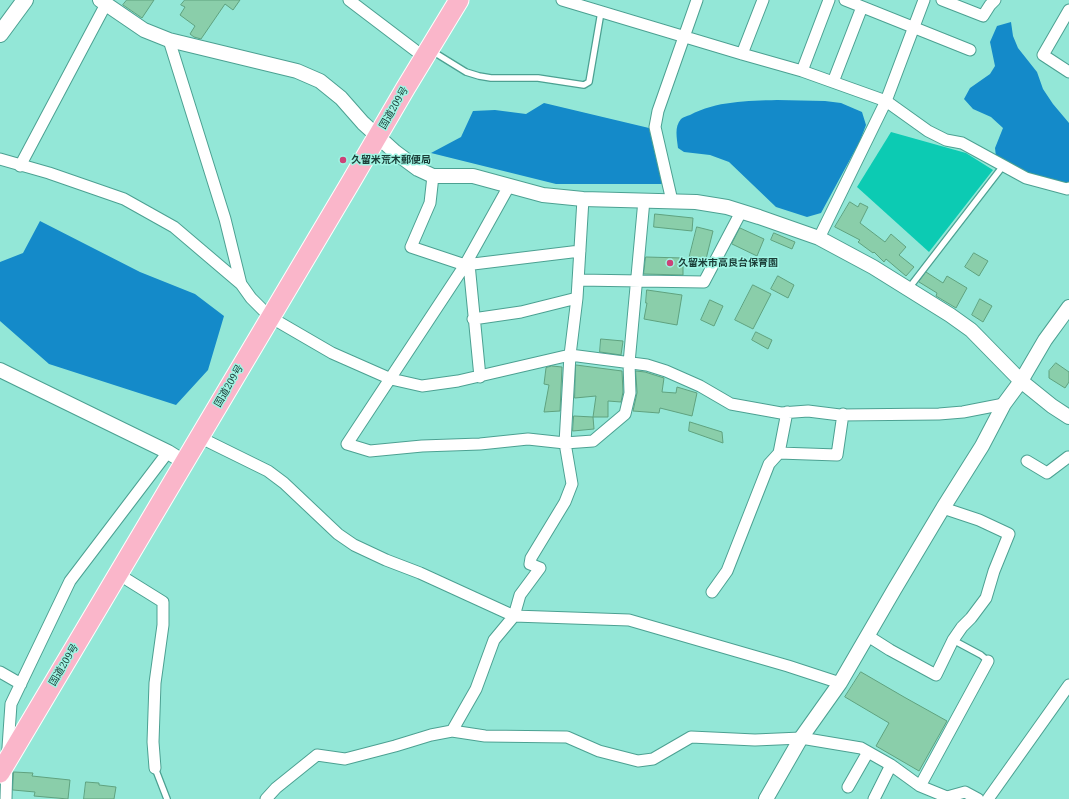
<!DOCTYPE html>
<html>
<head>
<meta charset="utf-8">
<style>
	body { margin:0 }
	canvas { display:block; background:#93e7d7 }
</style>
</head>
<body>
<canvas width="1069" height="799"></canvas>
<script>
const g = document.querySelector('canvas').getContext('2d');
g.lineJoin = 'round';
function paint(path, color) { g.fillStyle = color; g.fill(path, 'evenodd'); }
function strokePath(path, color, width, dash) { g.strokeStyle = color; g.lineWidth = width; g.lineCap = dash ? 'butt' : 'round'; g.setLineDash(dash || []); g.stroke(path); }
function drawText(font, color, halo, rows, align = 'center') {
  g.font = font + ' "Noto Serif","Noto Sans JP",serif'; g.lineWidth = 3; g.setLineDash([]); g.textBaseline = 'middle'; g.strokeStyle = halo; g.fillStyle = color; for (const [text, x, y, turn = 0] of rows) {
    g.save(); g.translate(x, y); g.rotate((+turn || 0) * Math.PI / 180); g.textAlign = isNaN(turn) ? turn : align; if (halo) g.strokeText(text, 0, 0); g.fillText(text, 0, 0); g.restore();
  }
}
paint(new Path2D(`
	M891,132L966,153L993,170L929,252L857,187Z`), '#0ccbb3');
paint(new Path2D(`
	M1011,22L1013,36L1018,48L1037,72L1043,89L1053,104L1069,123V183L1043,180L996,157L995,148L1003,128L991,117L973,109L964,99L970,88L990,74L995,66L990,42L997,26Z
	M777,100L825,101L841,103L862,112L866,125L860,141L821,213L807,217L776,207L729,162L710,155L684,152L678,148C677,138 674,127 681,119C683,117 687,116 690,115C716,101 747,101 777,100Z
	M544,103L649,128L662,184H556L431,153L461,137L473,111L495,110L526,114Z
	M40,221L140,272L195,294L224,316L208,370L176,405L49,364L0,321V262L23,253Z`), '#148ac9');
const building = new Path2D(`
	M127,0H154L142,18L123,5Z
	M185,0H240L233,10L225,4L201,39L194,37L190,34L195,26L180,15L185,7L181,5Z
	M850,202L858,207L860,203L868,207L860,223L885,242L891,234L906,247L899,255L914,267L906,276L886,259L884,262L874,252L873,253L858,242L860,240L835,227Z
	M655,214L693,218L692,231L654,227Z
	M697,227L713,231L704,267L688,263Z
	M740,228L764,239L757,256L732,244Z
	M774,233L795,242L792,249L771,240Z
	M974,253L988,261L979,276L965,267Z
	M646,257L683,258V275L644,274Z
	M926,272L943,283L947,276L967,288L956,308L936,296L937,293L919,282Z
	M778,276L794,285L788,298L771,289Z
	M753,285L771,294L753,329L735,320Z
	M647,290L682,295L677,325L644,319L647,303H646Z
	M980,299L992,306L983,322L972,315Z
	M710,300L723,306L714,326L701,320Z
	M756,332L772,340L768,349L752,340Z
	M601,339L623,341L621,355L600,352Z
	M1056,363L1069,372V382L1065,388L1049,378V371Z
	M576,365L622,371L623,392L621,402L608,401V417H593L596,396L575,398Z
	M552,366L562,367L560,411L544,412L549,385L544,384L546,368Z
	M636,371L645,372L664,378L662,392L676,393L677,387L697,393L692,416L660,408L659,413L633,411L637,393Z
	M574,416L593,417L594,429L573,431Z
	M690,422L722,432L723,443L689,431Z
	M861,672L904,697L947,721L919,771L876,746L889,723L845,697Z
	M14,772L33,773L32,776L70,780L68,799L34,796L35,792L13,790Z
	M86,782L99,783V785L116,787L114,799H84Z`);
paint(building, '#8aceaa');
strokePath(building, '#5fa27f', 1);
const service = new Path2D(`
	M432,51L466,72L479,76L491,78H538L584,85L589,82L601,12
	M909,288L1003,166
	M953,640L981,655L988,661
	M155,768L167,799`);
const minor = new Path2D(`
	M349,0L424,57
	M562,0L742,54L802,71L886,101L928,131L946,140L962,143L1026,178L1067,189L1069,188
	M845,0L970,50
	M942,0L983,16L990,5L995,0
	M1069,10L1043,55L1069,72
	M169,40L225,219L241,284
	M742,54L763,0
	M802,71L829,0
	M833,82L862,7
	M0,159L49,173L124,199L174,227L241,284L251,298L270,317L332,353L391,379L422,386L458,381L570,355L647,365L666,371L700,386L731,404L781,413L808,411L840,415L939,414L963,412L1004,404
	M20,166L106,4
	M433,176L430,203L411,247L465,265L580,251
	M509,186L465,265L347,444L370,451L422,446L480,444L528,439L565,443L593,441L625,414L630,393L629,363L644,200
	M672,201L655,127L658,111L697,0
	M819,238L886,101L924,0
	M469,264L480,377
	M578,280L704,282L741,212
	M473,319L521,312L577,298
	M199,437L268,471L284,483L338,534L354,545L386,560L420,573L514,616L629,620L788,666L840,683
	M779,453L837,455L843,414
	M1027,461L1047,473L1068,457
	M118,574L163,602V625L155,683L153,742L155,768
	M712,592L727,571L769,464L779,453L787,412
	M868,636L890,650L936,675L953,640L962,627L971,618L986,598L994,571L1009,534L979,520L943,508
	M0,672L21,684
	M452,731L476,689L494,640L514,616L520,595L540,568L530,564L531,558L565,502L572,484L565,443L570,355L577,298L583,199
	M920,786L988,661
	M848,787L868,752
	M6,799L7,762L11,704L70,581L168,452
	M266,799L276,788L317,755L345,759L395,746L431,735L452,731L485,736L567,737L599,751L638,761L653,759L691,737L755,740L801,738L861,748L891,765L920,786L947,797L965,792L978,799
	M874,799L891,765
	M988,799L1069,685`);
const tertiary = new Path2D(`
	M100,0L144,30L169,40L297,71L320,81L341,98L363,123L395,152L418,169L433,176H473L543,195L583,199L696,202L727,207L759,217L819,238L873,267L950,315L971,330L1021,381L1052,406L1069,417
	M0,370L168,452L184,462
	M766,799L801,738L840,683L894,590L943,508L982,446L1004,404L1021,381L1045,340L1069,307`);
const secondary = new Path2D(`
	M0,34L25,0`);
const trunk = new Path2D(`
	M0,773L352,180L405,89L459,0`);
strokePath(service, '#4ca192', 8);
strokePath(minor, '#4ca192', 13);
strokePath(tertiary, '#4ca192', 16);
strokePath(secondary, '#4ca192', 18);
strokePath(trunk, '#fff', 21);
strokePath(service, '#fff', 5.5);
strokePath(minor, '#fff', 11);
strokePath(tertiary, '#fff', 14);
strokePath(secondary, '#fff', 16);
strokePath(trunk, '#fab6ca', 19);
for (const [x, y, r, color] of [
	[343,160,4,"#cc4278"],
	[670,263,4,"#cc4278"]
]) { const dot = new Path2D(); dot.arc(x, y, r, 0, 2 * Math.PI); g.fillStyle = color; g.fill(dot); strokePath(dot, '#a0f5e4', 1.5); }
drawText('10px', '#1a3d37', '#a0f5e4', [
	["国道209号",394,108,-60],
	["国道209号",229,386,-60],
	["国道209号",64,665,-59]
]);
drawText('bold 10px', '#1a3d37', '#a0f5e4', [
	["久留米荒木郵便局",351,160],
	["久留米市高良台保育園",678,263]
], 'left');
</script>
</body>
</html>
